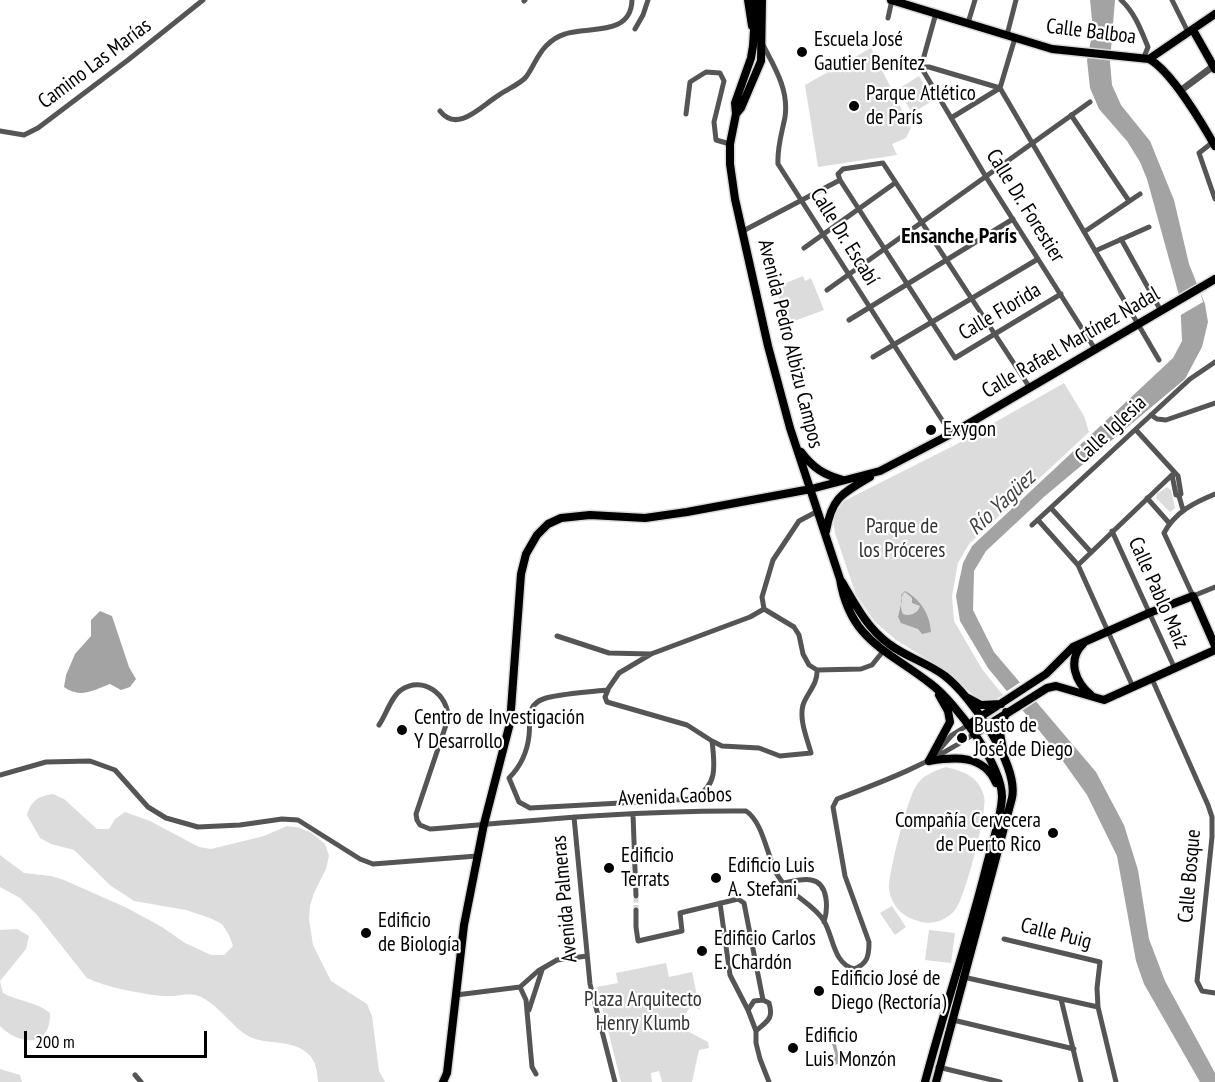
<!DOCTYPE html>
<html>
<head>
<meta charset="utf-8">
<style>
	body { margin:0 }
	#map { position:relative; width:1215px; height:1082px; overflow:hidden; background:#fff; font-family:"PT Sans Narrow",sans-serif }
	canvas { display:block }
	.scale { position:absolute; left:24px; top:1031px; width:183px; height:27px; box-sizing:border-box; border:3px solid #000; border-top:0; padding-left:8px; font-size:18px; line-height:21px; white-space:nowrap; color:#000; -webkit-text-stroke:4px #fff; paint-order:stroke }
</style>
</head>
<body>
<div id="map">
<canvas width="1215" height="1082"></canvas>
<div class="scale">200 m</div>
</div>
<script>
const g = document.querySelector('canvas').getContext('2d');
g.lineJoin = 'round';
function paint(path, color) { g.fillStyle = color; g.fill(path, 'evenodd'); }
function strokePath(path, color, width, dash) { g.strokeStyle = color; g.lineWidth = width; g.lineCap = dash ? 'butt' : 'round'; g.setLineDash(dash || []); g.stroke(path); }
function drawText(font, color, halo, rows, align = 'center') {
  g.font = font + ' "PT Sans Narrow",sans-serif'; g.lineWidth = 4.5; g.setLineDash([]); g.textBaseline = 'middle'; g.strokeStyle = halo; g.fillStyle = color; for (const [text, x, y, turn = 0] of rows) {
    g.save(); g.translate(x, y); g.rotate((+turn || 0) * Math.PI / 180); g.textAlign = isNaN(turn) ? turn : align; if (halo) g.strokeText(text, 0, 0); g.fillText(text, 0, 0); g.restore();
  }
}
paint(new Path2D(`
	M871,48L911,128L906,138L892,144L897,155L818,167L805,85Z
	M919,76L934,100L912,113L898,89Z
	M803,276L805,281L811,278L824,310L789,323L776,291L782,289L781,285Z
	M1064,383L1084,416L1089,432L969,544L958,563L952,596L954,621L982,669L1003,695L991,702L978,699L940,667L896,640L875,622L856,595L835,533L833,521L837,511L844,501L955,445Z
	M1167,487L1171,490L1175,508L1170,512L1156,498L1157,494Z
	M946,767C965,772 978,776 984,796C988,811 966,893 957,907C950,919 934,925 921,922C911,919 901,915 895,905C892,900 889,894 889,888C889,871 907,800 916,786C922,775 935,771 946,767Z
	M53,794L64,799L97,829H109L115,819L125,812L150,821L199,847L211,849L264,836L287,826L300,828L312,833L325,844L329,856L326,869L314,893L310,906L309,919L313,945L331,981L367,1004L372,1016L379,1071L385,1082H318C317,1071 316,1060 307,1053C291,1039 268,1045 250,1037C233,1029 215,999 195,995C188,993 180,996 172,996C153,997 104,987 87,978L37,915L20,898L0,887V855L24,873L51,876L64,880L127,908L162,927L185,943L211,955H224L233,946L229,935L222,924L210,918L186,910L134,901L122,893L111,886L74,850L51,844L40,838L27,815C31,801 38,796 53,794Z
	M892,906L906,927L895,935L880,913Z
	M17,929L29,936L26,949L0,981L3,993C18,1001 37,1002 50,1013C51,1048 20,1046 0,1026V930Z
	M929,930L955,933L951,963L925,960Z
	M666,963L669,977L692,972L700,1010L693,1006L690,1007L678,1026L708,1042L709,1048L699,1050L692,1082H662L659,1071L651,1073L652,1082H621L597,987L618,983L616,973Z
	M0,1069L20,1075L22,1082H0Z`), '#dcdcdc');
paint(new Path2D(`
	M1090,0H1115L1110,62L1112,85L1121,105L1150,141L1174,200L1189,264L1205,304L1208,322L1202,347L1185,379L1045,496L986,551L974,571L973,610L994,652L1096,772L1124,825L1138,870L1149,939L1165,981L1215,1073V1082H1200L1144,984L1136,961L1117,856L1087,795L1055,750L988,668L960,621L956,596L963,563L972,546L1173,358L1182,341L1180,299L1147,179L1140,162L1127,141L1099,109L1090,88L1087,60L1093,30Z
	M905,591C920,599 930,614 931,632L922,634L918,629L901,623L898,617L902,600L901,595ZM905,592L912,598V603L920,606C918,613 910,617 903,614C900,608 900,595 905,592Z
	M100,611L112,616L129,667L136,679L130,687L121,690L110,684C94,690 80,699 64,687L66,675L75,654L91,636V620Z
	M834,1036L838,1053L845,1052L848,1061L831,1066L829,1056L835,1054L830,1037Z`), '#a3a3a3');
paint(new Path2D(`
	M1198,285L1203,302L1179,316L1177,299Z
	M1022,681L1037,701L1020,712L1004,693Z`), '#fff');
strokePath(new Path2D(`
	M636,910V896`), '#d9d9d9', 5, [5, 2.5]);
const primary = new Path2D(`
	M748,0L752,26
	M756,0L753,46L751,58L735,103L736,114L730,144V164L735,199L768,346L790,428L840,579C850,641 888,650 931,684C956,703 1002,765 1002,797C1001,819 991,847 986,868C968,940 944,1010 925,1082
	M891,0L1052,49L1149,59C1171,71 1202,123 1215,146
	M1193,30L1215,69
	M1149,59L1215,14
	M736,114L741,108L761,61L762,0
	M801,452C813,468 824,475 843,480
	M826,531C832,498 841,494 870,477
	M842,582C855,604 867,628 889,644C906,657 928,663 945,676C971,696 1019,765 1012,798L936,1082
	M1083,644C1067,660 1075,682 1091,695
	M968,698L981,705L1001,704
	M968,725L1046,674L1073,647L1149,613L1193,596L1215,646
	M974,734L1047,688L1056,686L1104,700L1215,650
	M1003,750L1000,733L1006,712
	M929,761C954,757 984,754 996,783
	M929,761L950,722L948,711L939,695
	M443,1082L447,1073L464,925L484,824L510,723L521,574L526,554L537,535L548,524L561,518L590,515L645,518L687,512L811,489L880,471L951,434L1215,279`);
strokePath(primary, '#dbdbdb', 11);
strokePath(new Path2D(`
	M1121,0C1135,13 1141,30 1148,47L1144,57
	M1172,0L1188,32
	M524,1L525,0
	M936,13L921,67L986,177L1095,349
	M888,18L892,0
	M968,23L975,0
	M635,29L643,15L648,0
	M1007,35L1016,0
	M1015,38L1000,88L1159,360
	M763,45C775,68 789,90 785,117C782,133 777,147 778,164L951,434
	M921,67H929L1000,88
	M440,111C458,134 482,105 499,95C507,89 519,85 526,77C533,68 537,55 546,46C551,41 558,36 565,34C588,26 631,37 632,0
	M686,114L690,82L706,72L720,73L724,81L714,122L716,140L730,144
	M1071,115L1129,201
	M951,118L1000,88
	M0,131L24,135L38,128L128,60L203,0
	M1213,142L1199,153L1215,199
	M840,180L955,358L1061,294
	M840,180L838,174L843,169L883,163L1030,388
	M743,231L840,180
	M1084,232L1140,194
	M1121,239L1161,311
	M804,248L895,183
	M1095,251L1149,227
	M827,290L1090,102
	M849,320L1013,219
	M873,357L1038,259
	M1151,415L1157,419L1166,420L1215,403
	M1136,430L1178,476L1181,494L1179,496
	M1172,475L1176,495L1179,496L1183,510
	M1215,494C1195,502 1175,512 1164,533L1193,596L1215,587
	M1147,498L1170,524
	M1051,508L1090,551
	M1038,520L1078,565L1133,687
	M1032,525L1190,379L1215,362
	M1112,531L1175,669
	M1078,565L1174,473
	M764,609L762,597L773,560L799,521L818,511
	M557,636L609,653L651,654L750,617L764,609L794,627L799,635L803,654L809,665L817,670L861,669L872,665L884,650
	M1152,679L1208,805L1212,817V837L1197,981L1202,991L1215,993
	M608,690C588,692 566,693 546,698C525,704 531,720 529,736C527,753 521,766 509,778L519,802L530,808L693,799C718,786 715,766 712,741L687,725L607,702L605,697L608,690V689L619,673L651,654
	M379,725C386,715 391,697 401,690C423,675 449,695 448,719L416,814L417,820L420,825L430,829C535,820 641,810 746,811C764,823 767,858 778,876C789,895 813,903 824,921C834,938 833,963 854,969C868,964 869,955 869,942L845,876L833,807L837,799C885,781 931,763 974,734
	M712,741L722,746L759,748L780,756L811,753C807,738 799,720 803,705C807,693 818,684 817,670
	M938,751L952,735L968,725
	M0,775L46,762L90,761L115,770L148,807L166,818L198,827L240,825L282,819L298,820L360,859L373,864L477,856
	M633,814L636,896
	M574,817L590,984L615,1082
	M782,883C790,882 803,878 811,880C829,883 828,909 824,922
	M720,903L730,975L748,1010
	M636,910V927L638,941L682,931L680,913L738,899L744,903L763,1000
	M1004,939L1100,962L1097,988L1098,1007L1116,1082
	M963,977L1098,1007
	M520,987L526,1000L532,1067L536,1074
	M456,995L520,987L538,971L557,960L587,956
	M1061,999L1081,1082
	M529,1010L542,970
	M953,1020L1074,1049
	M756,1031C767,1021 774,1019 769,1003L763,1000L754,1001L748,1010L756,1031V1043L760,1059L769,1082
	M938,1067L1000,1082
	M135,1075L141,1082`), '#555', 5);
strokePath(new Path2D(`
	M1180,91L1215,65`), '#555', 7);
strokePath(primary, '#000', 8);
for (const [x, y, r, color] of [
	[802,52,6,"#000"],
	[854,106,6,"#000"],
	[931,430,6,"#000"],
	[402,730,6,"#000"],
	[962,738,6,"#000"],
	[1053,833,6,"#000"],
	[609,868,6,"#000"],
	[716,878,6,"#000"],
	[366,933,6,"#000"],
	[702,951,6,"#000"],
	[819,991,6,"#000"],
	[793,1048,6,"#000"]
]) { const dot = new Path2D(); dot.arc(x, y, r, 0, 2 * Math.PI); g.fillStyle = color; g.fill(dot); strokePath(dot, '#fff', 2); }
drawText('21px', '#000', '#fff', [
	["Calle Balboa",1091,32,7],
	["Camino Las Marías",95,64,-37],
	["Calle Dr. Forestier",1025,206,58],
	["Calle Dr. Escabí",844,237,58],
	["Calle Florida",1000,312,-31],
	["Calle Rafael Martínez Nadal",1071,343,-30],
	["Avenida Pedro Albizu Campos",790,344,76],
	["Calle Iglesia",1111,430,-43],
	["Calle Pablo Maíz",1158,593,66],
	["Avenida Caobos",675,797,-2],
	["Calle Bosque",1190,876,-85],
	["Avenida Palmeras",565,899,-95],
	["Calle Puig",1056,934,14]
]);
drawText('21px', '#000', '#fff', [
	["Escuela José",814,40],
	["Gautier Benítez",814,64],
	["Parque Atlético",866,94],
	["de París",866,118],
	["Exygon",943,430],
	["Centro de Investigación",414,718],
	["Y Desarrollo",414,742],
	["Busto de",974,726],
	["José de Diego",974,750],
	["Compañía Cervecera",1041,821,"right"],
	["de Puerto Rico",1041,845,"right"],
	["Edificio",621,856],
	["Terrats",621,880],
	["Edificio Luis",728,866],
	["A. Stefani",728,890],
	["Edificio",378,921],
	["de Biología",378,945],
	["Edificio Carlos",714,939],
	["E. Chardón",714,963],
	["Edificio José de",831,979],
	["Diego (Rectoría)",831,1003],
	["Edificio",805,1036],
	["Luis Monzón",805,1060]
], 'left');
drawText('21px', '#333', '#fff', [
	["Parque de",902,527],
	["los Próceres",902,551],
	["Plaza Arquitecto",643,1000],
	["Henry Klumb",643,1024]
]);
drawText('bold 22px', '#000', '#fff', [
	["Ensanche París",959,237]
]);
drawText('italic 22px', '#444', '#fff', [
	["Río Yagüez",1002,503,-43]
]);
</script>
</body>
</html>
